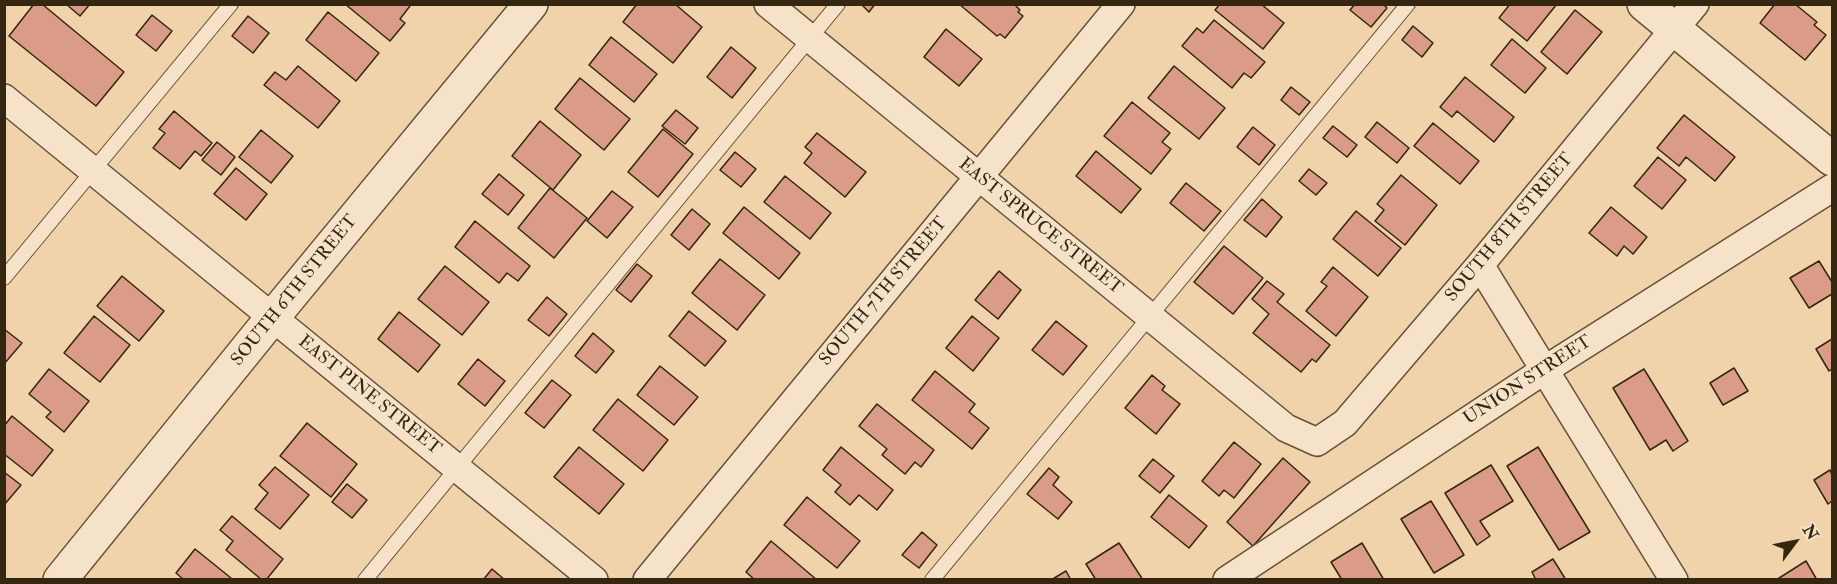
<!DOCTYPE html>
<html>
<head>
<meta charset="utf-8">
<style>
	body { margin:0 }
	#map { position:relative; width:1837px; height:584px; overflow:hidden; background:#f0d3aa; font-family:"IM FELL Double Pica",serif }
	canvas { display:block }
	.frame { position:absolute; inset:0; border:6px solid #352612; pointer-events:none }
	.north { position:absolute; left:1765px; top:512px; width:60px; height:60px; -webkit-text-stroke:4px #f5e2c8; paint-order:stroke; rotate:58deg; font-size:16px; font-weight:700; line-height:24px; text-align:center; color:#352612 }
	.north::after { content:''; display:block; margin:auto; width:21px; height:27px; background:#352612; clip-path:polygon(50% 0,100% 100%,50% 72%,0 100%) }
</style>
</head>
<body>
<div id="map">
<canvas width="1837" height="584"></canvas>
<div class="frame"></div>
<div class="north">N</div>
</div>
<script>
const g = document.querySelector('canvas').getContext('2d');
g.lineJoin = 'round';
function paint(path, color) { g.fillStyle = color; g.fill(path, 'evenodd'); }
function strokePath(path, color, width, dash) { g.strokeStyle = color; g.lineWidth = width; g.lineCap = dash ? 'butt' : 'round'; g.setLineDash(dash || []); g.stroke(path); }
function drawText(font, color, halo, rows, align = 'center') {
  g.font = font + ' "IM FELL Double Pica",serif'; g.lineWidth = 4.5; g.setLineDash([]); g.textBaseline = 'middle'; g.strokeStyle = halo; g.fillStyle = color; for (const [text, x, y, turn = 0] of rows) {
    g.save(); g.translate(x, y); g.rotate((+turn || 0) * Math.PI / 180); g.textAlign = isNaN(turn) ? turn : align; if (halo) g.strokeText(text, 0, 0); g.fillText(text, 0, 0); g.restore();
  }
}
const building = new Path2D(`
	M34,4H42L124,72L96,106L9,36Z
	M66,4H90L80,16Z
	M345,4H408L410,6L400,19L405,23L390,41Z
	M637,4H675L702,27L673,63L623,22Z
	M861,4H875L869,12Z
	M959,4H1014L1020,10L1018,12L1023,16L1005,38L1000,34L997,36Z
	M1220,4H1261L1284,23L1263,49L1215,10Z
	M1355,4H1383L1387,8L1371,27L1350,10Z
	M1510,4H1557L1527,41L1499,18Z
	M1775,4H1795L1817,22L1814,25L1826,35L1805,60L1760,23Z
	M1575,10L1602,32L1567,74L1541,52Z
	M328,12L379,53L356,81L306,40Z
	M152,15L172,31L156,51L136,35Z
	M248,16L269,33L253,53L232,36Z
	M1214,20L1265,62L1251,78L1244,73L1232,88L1182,46L1197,28L1203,33Z
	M1413,26L1433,43L1422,57L1402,40Z
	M946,29L982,59L959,86L924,57Z
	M611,37L657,74L634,102L589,65Z
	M1512,39L1546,68L1525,93L1491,65Z
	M731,47L756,68L732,98L707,77Z
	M298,66L340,101L318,128L264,85L275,72L286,80Z
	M1174,66L1225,108L1199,139L1148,98Z
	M1465,77L1514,117L1494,142L1457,111L1452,117L1440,107Z
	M580,78L630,119L604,150L555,109Z
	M1291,87L1310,102L1299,115L1281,100Z
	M1132,102L1170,133L1162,142L1171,149L1151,174L1104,136Z
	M676,110L698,128L685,144L662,126Z
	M174,111L212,143L201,156L195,151L180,169L153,148L165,133L159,129Z
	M1684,115L1735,157L1715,181L1686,157L1679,166L1657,148Z
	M540,121L581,155L553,190L512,156Z
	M1377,122L1409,148L1397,163L1365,137Z
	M1433,123L1479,161L1460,184L1414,146Z
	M1333,126L1357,145L1347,157L1323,138Z
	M1253,127L1275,145L1259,165L1237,147Z
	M663,129L693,154L658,197L628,172Z
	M261,130L293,156L271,183L239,157Z
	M817,133L866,172L845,197L804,163L812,153L805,147Z
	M217,142L235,157L221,175L202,160Z
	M1096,151L1141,189L1121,213L1076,176Z
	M735,152L756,169L741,187L720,170Z
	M1658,157L1686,180L1662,209L1634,186Z
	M236,168L267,194L246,220L214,194Z
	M1309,169L1327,183L1316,195L1299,181Z
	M499,174L524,195L508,215L482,194Z
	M1401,175L1437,205L1405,245L1375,221L1384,210L1377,204Z
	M785,176L831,213L810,239L764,202Z
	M1186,183L1221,211L1204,231L1170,203Z
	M550,188L587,218L554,258L518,228Z
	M612,191L633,207L607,238L587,221Z
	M1262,199L1282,217L1266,237L1244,220Z
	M744,207L800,253L779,279L723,233Z
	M1611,207L1647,237L1633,254L1624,246L1617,256L1589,233Z
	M692,209L710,224L689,250L671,235Z
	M1356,211L1401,248L1378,276L1333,239Z
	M475,221L530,266L518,281L507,273L499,283L455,247Z
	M1224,246L1263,278L1233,314L1194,282Z
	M720,259L765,295L737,330L692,293Z
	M1819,261L1832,282V294L1809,308L1790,278Z
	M637,264L652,276L631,302L616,290Z
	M445,266L489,302L462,335L418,299Z
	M1333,267L1368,297L1336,336L1306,311L1327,286L1321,282Z
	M999,271L1021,290L998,319L975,300Z
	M122,276L164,311L139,341L97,306Z
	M1267,281L1284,294L1277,302L1330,345L1316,362L1312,359L1301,372L1253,333L1269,314L1252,299Z
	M547,297L567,314L549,336L528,320Z
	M689,311L726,341L705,366L669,336Z
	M399,312L440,345L418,372L378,339Z
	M94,316L130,345L100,382L64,353Z
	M972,316L999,338L973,371L946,348Z
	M1056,321L1087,346L1063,375L1032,350Z
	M4,329L22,343L4,364Z
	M593,333L614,351L596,373L575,356Z
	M1832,339V369L1829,371L1816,349Z
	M478,359L505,381L485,406L458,384Z
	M660,366L698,397L674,425L637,395Z
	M1734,368L1748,391L1723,405L1710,383Z
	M49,369L89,401L64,432L46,417L51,412L29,394Z
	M1644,369L1688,441L1673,451L1666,440L1650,450L1613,388Z
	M935,371L975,404L969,412L989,428L972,449L912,400Z
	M1152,375L1165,386L1162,390L1180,404L1156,434L1125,408Z
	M552,380L571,395L544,428L525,413Z
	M618,399L668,440L643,471L593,430Z
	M877,404L934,450L921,467L915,462L905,474L882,455L887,449L859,426Z
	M12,416L53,450L32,476L4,454V426Z
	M307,423L357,464L331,497L280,456Z
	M1234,442L1261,464L1234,498L1224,490L1219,496L1202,481Z
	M579,447L624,484L599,514L554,477Z
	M841,447L893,490L877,510L859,495L850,505L835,492L841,485L823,470Z
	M1538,447L1590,532L1559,550L1507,466Z
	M1283,458L1310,482L1253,546L1227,522Z
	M1153,459L1174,476L1160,493L1139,476Z
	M1491,465L1513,501L1480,521L1490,536L1477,545L1445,493Z
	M275,467L309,495L280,529L255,509L268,493L259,485Z
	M1049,468L1059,477L1053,485L1072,502L1058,519L1027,494Z
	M1830,470L1832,475V501L1828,504L1814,480Z
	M4,472L21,485L4,505Z
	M347,484L367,500L352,518L332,502Z
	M1169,495L1207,526L1189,548L1151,517Z
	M807,497L860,541L837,568L784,525Z
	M1431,501L1464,555L1434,573L1401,519Z
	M232,516L283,559L266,580H262L226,550L233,541L220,530Z
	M922,532L937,545L919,568L902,555Z
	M771,541L817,580H755L746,572Z
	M1119,543L1143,580H1096L1086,564Z
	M1362,543L1384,580H1342L1331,562Z
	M195,549L231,578L229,580H184L176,573Z
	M1553,559L1566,580H1536L1532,572Z
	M1806,561L1817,580H1776Z
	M492,569L505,580H483Z
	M1066,571L1071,580H1051Z`);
paint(building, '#da9c87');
strokePath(building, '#352612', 1.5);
const service = new Path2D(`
	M4,278L231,4
	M365,580L838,4
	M932,580L1408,4`);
const minor = new Path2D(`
	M768,4L1286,428L1317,442L1345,423L1480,265L1695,4
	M4,98L594,580
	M1480,265L1674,580
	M647,580L1121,4
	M1227,580L1546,369L1832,188`);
const tertiary = new Path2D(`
	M1644,4L1832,159
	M60,580L272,318L531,4`);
strokePath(service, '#645138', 16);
strokePath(minor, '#645138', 30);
strokePath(tertiary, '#645138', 36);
strokePath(service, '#f5e2c8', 14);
strokePath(minor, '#f5e2c8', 27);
strokePath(tertiary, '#f5e2c8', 33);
drawText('18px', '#352612', '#f5e2c8', [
	["EAST SPRUCE STREET",1040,227,39],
	["SOUTH 8TH STREET",1510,228,-50],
	["SOUTH 6TH STREET",295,291,-51],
	["SOUTH 7TH STREET",884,292,-50],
	["UNION STREET",1528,381,-33],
	["EAST PINE STREET",369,396,39]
]);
</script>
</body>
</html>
